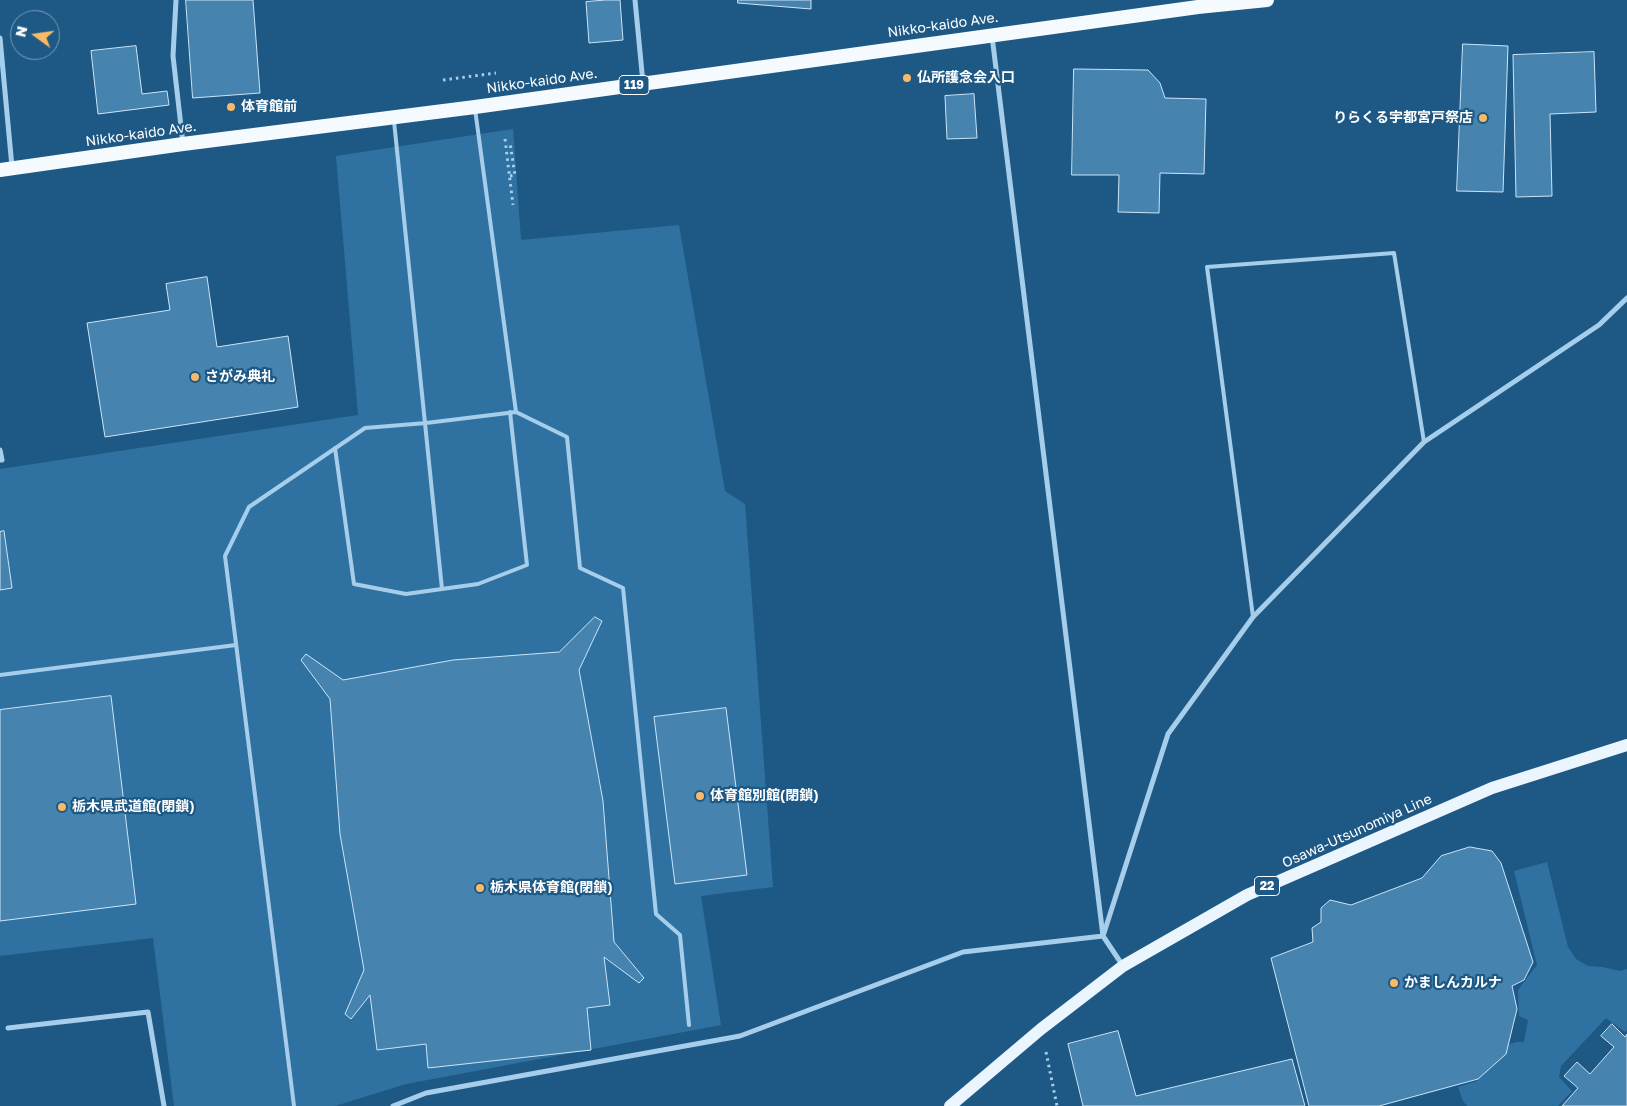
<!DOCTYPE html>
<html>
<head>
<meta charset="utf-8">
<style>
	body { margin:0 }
	#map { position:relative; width:1627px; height:1106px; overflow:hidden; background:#1e5985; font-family:"Golos Text",sans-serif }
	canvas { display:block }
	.north { position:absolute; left:10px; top:10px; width:50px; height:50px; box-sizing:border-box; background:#1e5985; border:1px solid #789bb6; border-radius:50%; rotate:284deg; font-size:14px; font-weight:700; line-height:20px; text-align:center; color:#fff }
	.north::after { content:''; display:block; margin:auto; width:18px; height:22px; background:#f9ba65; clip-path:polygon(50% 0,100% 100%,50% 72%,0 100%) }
</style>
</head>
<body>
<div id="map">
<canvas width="1627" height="1106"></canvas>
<div class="north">N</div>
</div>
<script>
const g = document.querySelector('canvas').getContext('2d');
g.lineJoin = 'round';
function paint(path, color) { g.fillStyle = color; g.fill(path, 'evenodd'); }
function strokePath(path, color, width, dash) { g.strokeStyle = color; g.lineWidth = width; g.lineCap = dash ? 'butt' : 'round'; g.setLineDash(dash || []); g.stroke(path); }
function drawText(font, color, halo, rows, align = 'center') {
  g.font = font + ' "Golos Text","Noto Sans JP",sans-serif'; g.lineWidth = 4.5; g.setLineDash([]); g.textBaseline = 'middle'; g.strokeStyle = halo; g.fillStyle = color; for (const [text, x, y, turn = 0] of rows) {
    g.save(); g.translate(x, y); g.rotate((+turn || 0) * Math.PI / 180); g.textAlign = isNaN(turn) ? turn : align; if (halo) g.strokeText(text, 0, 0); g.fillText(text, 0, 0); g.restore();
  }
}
paint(new Path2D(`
	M513,129L521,240L679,225L725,491L745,504L773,887L701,896L721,1025L406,1084L335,1106H174L153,938L0,956V469L358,415L336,156Z
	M1547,862L1568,947L1576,959L1588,966L1602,967L1620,971L1627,969V1030L1625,1032L1606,1018L1561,1066L1559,1077L1572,1091L1558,1106H1467L1463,1101L1458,1087L1477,1081L1479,1068L1498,1048L1517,1042H1524L1528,1020L1519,1016L1518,990L1537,965L1514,871Z`), '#2f72a2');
const building = new Path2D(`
	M186,0H253L260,93L193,98Z
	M606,0H620L623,40L589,43L586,2Z
	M738,0H811V9L738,3Z
	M1463,44L1508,46L1503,192L1457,191Z
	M136,46L142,94L167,91L169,105L98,114L91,51Z
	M1594,52L1596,112L1550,114L1552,196L1516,197L1513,55Z
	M1074,69L1148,70L1160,83L1165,98L1206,99L1204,174L1160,173L1159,213L1118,212L1119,175H1072Z
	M974,94L977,138L947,139L945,96Z
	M207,277L217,347L288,336L298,407L105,437L87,323L170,310L166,284Z
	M4,531L12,588L0,590V532Z
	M595,617L602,621L579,670L603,801L614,942L644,978L639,983L604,957L610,1005L587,1008L591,1050L428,1068L426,1044L377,1050L370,995L351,1019L345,1014L364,970L340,834L330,699L301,660L306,654L343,680L453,660L559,652Z
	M111,696L136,904L0,921V710Z
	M726,708L747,875L675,884L654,717Z
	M1470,847L1492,851L1501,863L1533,962L1524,980L1512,986L1517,1009L1506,1054L1478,1079L1379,1106H1309L1271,958L1313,942L1312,928L1321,922V908L1330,900L1351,905L1422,878L1441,856Z
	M1612,1024L1625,1037L1627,1034V1106H1562L1578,1088L1564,1076L1577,1062L1590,1074L1614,1047L1601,1036Z
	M1118,1031L1136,1096L1292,1059L1305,1106H1083L1068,1044Z`);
paint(building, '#4683ae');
strokePath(building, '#cbe5f8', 1);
strokePath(new Path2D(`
	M443,80L496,73
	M505,139L513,205
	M510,176L515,175L510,143
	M1046,1052L1057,1106`), '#a6ceea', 3, [2.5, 4]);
strokePath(new Path2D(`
	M475,109L516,412
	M394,121L442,589
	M335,448L354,584L406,594L478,584L527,565L510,412
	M1253,617L1207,267L1394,253L1424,442
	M0,675L236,645
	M294,1106L225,556L249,507L365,428L426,423L516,412L567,437L580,568L623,588L656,914L680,935L689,1025`), '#a6ceea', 4);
strokePath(new Path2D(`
	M176,0L173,56L183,144
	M635,0L643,83
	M992,36L1103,936L1123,966
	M0,38L12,167
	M0,450L2,460H0
	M8,1028L148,1012L164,1106
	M393,1106L426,1093L740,1036L963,952L1103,936L1168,734L1253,617L1424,442L1599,325L1627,298`), '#a6ceea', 5);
strokePath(new Path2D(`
	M950,1106L1041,1029L1123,966L1247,895L1492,788L1627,745`), '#eaf5fe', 12);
strokePath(new Path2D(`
	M0,170L183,144L475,107L1198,7L1267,0`), '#f4fafe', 14);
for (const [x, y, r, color] of [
	[907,78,5,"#f9ba65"],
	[231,107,5,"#f9ba65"],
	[1483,118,5,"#f9ba65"],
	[195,377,5,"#f9ba65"],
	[700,796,5,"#f9ba65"],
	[62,807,5,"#f9ba65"],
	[480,888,5,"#f9ba65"],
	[1394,983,5,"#f9ba65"]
]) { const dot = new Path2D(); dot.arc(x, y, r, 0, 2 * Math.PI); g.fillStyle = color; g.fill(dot); strokePath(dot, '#1e5985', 2); }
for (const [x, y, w] of [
	[634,85,30],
	[1267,886,25]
]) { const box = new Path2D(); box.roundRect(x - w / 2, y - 9.5, w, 19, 4); g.fillStyle = '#1e5985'; g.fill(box); strokePath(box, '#fff', 1); }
drawText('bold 12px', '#fff', null, [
	["119",634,85],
	["22",1267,886]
]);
drawText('14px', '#fff', '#1e5985', [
	["Nikko-kaido Ave.",943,25,-8],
	["Nikko-kaido Ave.",542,81,-8],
	["Nikko-kaido Ave.",141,134,-8],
	["Osawa-Utsunomiya Line",1357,831,-24]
]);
drawText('bold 14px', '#fff', '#1e5985', [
	["仏所護念会入口",917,78],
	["体育館前",241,107],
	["りらくる宇都宮戸祭店",1473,118,"right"],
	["さがみ典礼",205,377],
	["体育館別館(閉鎖)",710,796],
	["栃木県武道館(閉鎖)",72,807],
	["栃木県体育館(閉鎖)",490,888],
	["かましんカルナ",1404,983]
], 'left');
</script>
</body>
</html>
